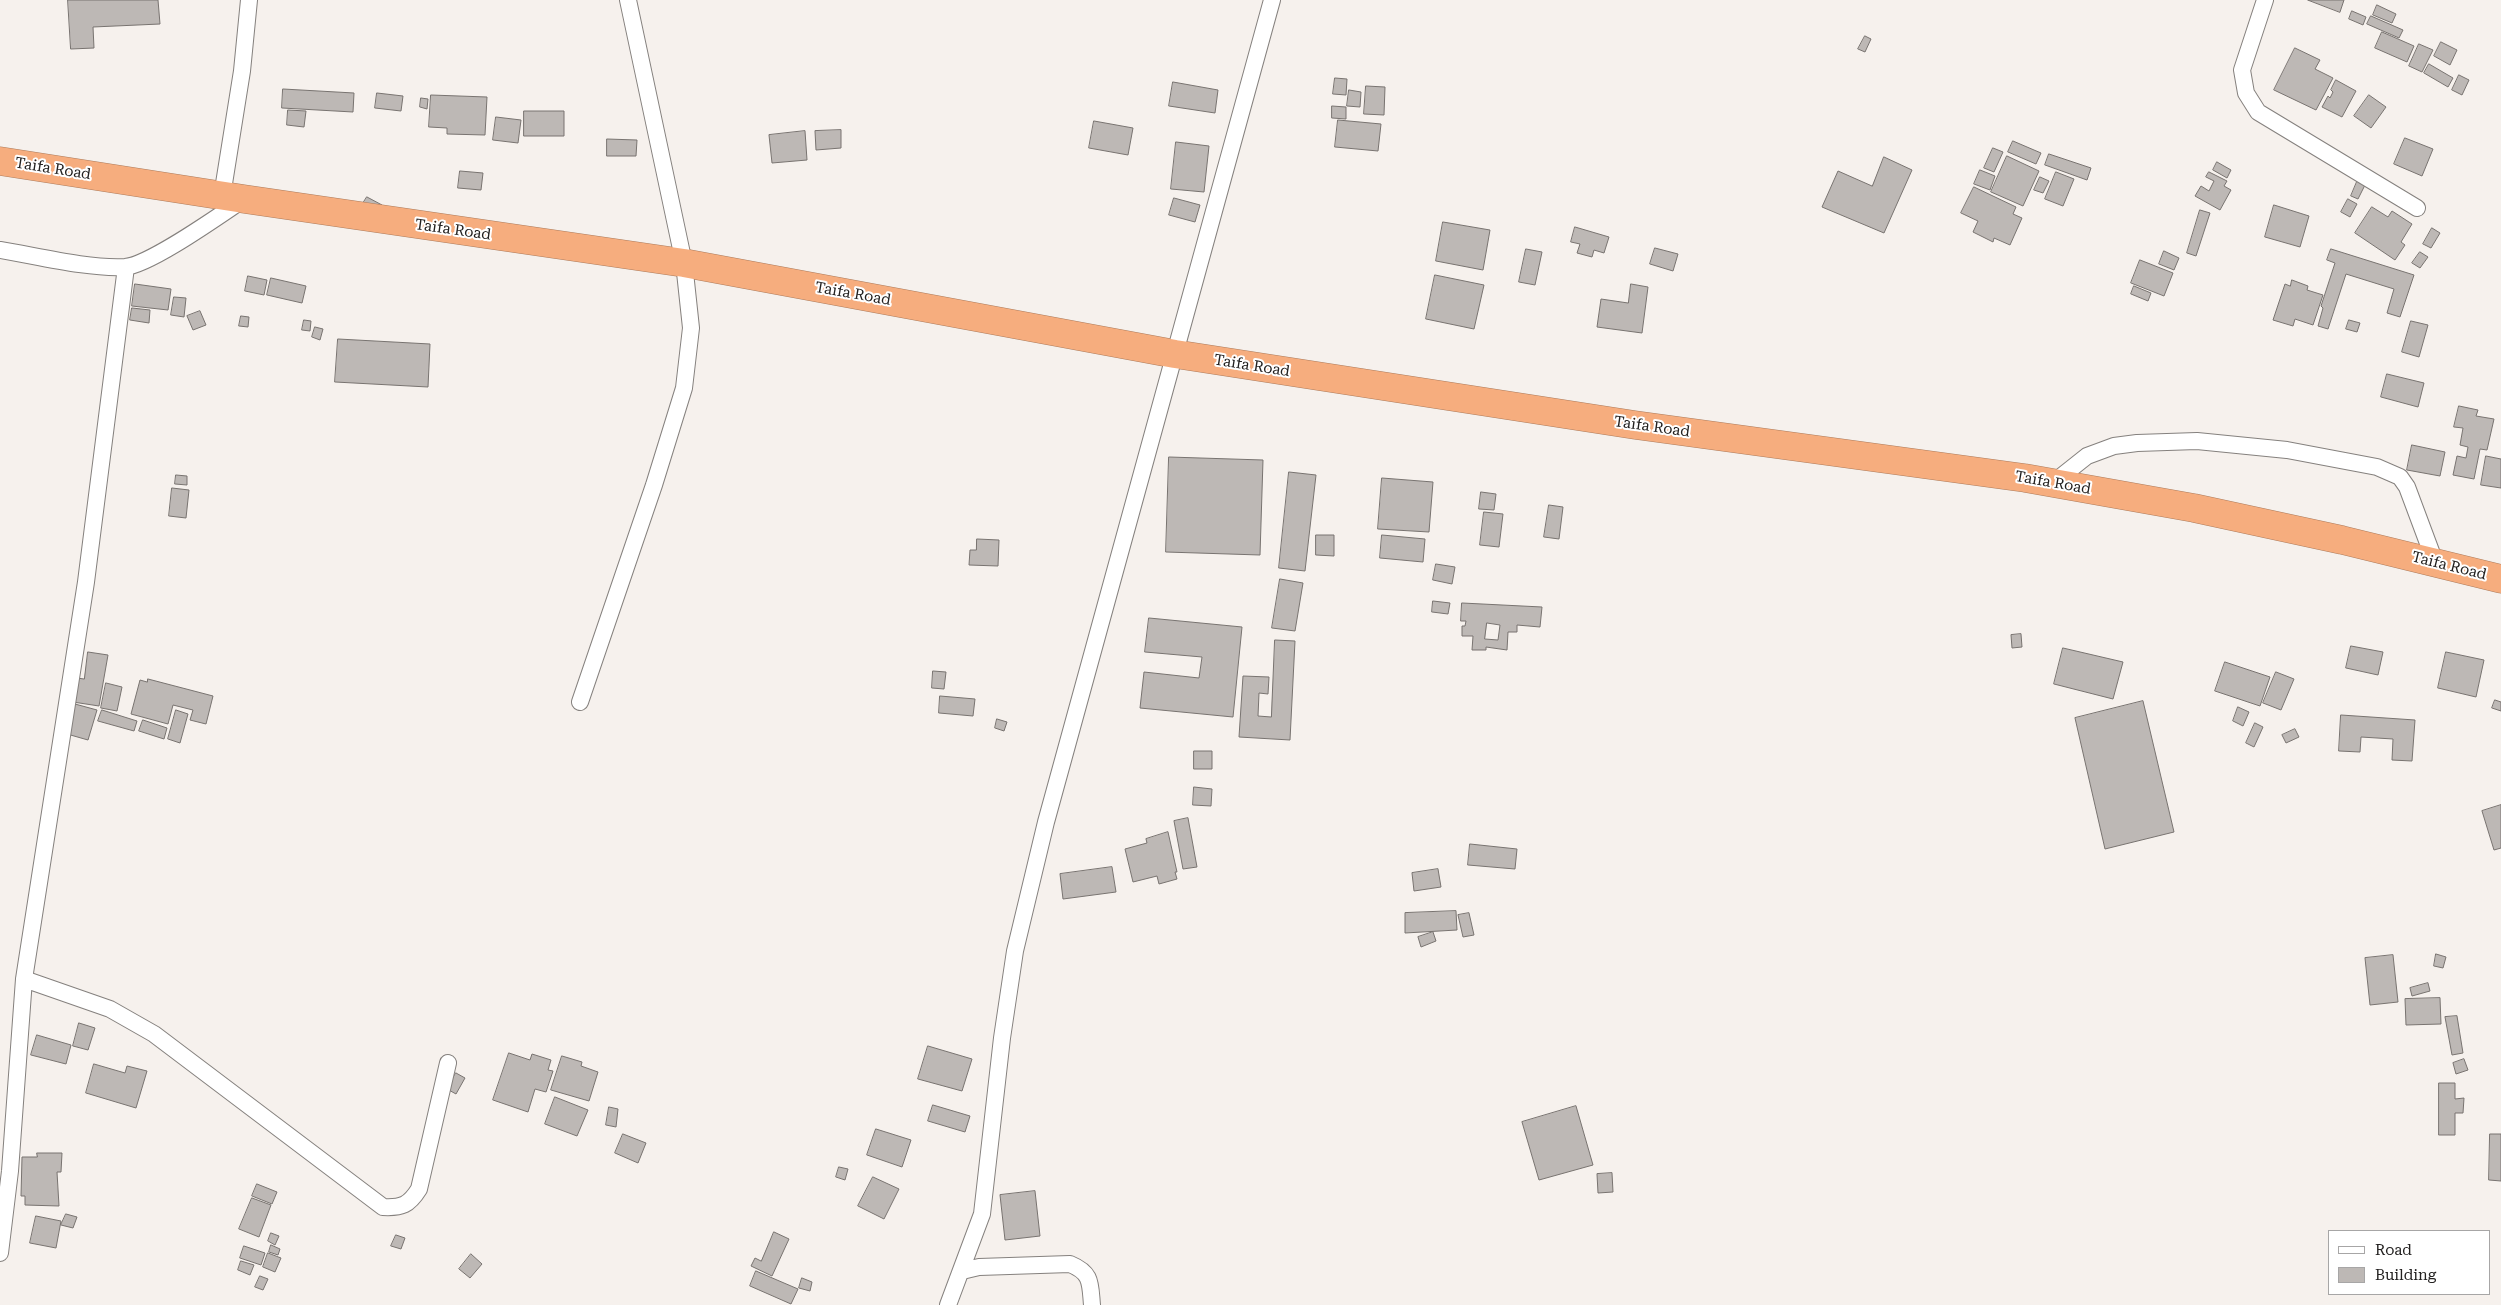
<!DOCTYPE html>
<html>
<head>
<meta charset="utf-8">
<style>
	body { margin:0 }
	#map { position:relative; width:2501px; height:1305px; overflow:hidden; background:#f6f1ed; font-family:"Roboto Serif",serif }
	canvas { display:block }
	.legend { position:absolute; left:2328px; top:1230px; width:162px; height:65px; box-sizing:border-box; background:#fff; border:1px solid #a7a6a6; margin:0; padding:6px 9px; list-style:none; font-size:15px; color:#232120 }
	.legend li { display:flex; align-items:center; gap:10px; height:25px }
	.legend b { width:25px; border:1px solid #a7a6a6 }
</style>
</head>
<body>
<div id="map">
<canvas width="2501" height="1305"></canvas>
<ul class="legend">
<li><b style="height:6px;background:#fff"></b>Road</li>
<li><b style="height:14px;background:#bdb8b5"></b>Building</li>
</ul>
</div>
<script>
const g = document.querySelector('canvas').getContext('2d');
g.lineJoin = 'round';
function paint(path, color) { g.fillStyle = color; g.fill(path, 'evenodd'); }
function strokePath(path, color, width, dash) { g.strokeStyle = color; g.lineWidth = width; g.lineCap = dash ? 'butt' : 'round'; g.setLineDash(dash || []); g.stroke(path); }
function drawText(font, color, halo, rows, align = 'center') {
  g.font = font + ' "Roboto Serif",serif'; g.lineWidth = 4; g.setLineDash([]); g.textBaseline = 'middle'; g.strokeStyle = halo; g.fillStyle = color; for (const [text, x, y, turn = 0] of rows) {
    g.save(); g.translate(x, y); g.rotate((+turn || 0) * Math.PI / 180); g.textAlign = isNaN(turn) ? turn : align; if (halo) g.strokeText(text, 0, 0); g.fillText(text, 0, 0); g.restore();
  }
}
const building = new Path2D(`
	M68,0H158L160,24L93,27L94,48L71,49Z
	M2308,0H2344L2340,12Z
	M2377,5L2396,14L2392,23L2373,15Z
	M2352,11L2366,17L2363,25L2349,19Z
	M2371,16L2403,30L2399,38L2367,24Z
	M2382,32L2414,46L2407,62L2375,48Z
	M1865,36L1871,39L1865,52L1858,49Z
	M2441,42L2457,50L2450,65L2434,56Z
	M2419,44L2433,50L2422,72L2409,66Z
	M2295,48L2320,60L2315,69L2333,78L2316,110L2274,90Z
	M2429,64L2453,78L2448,87L2424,73Z
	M2459,75L2469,80L2462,95L2452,90Z
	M1335,78L1347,79L1346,95L1333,94Z
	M2336,80L2356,91L2342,117L2322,107L2328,96L2330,98L2333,92L2331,90Z
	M1173,82L1218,90L1215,113L1169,106Z
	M1366,86L1385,87L1384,115L1364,114Z
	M283,89L354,93L353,112L282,108Z
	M1349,90L1361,92L1360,107L1347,106Z
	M377,93L403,96L401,111L375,108Z
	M431,95L487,97L485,135L447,134V128L429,127Z
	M2369,95L2386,107L2371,128L2354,116Z
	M421,98L428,99L427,109L420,107Z
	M1332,106L1346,107V119L1332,118Z
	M288,110L306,111L304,127L287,125Z
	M524,111H564V136H524Z
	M496,117L521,120L518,143L493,140Z
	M1338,120L1381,124L1378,151L1335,147Z
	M1094,121L1133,128L1128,155L1089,148Z
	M841,130V148L816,150L815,131Z
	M805,131L807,160L772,163L769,135Z
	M2405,138L2433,149L2422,176L2394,164Z
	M607,139L637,140L636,156H607Z
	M2013,141L2041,153L2036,164L2008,152Z
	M1176,142L1209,146L1204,192L1171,189Z
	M1993,148L2003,152L1994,172L1984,168Z
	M2049,154L2091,168L2087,180L2045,165Z
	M2007,156L2039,171L2023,206L1991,192Z
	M1884,157L1912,170L1884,233L1822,207L1838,171L1872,186Z
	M2217,162L2231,170L2227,178L2213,170Z
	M1980,170L1995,176L1990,190L1974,184Z
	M460,171L483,173L481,190L458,188Z
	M2056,172L2074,179L2063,206L2045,199Z
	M2209,172L2227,181L2224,186L2231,190L2220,210L2195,196L2201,186L2209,191L2214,181L2206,177Z
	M2040,177L2049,181L2043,193L2034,190Z
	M2359,177L2367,181L2358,199L2351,196Z
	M1974,187L2016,207L2013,214L2022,218L2010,245L1994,238L1993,242L1973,232L1978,221L1961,213Z
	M367,197L382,205L377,213L362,205Z
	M1174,198L1200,205L1195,222L1169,215Z
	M2348,199L2357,204L2350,217L2341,212Z
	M2274,205L2309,216L2300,247L2265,237Z
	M2372,207L2388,217L2392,211L2412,224L2401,242L2405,245L2395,260L2355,233Z
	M2200,210L2210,213L2196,256L2187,253Z
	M1443,222L1490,230L1483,270L1436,261Z
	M1575,227L1609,237L1604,253L1594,250L1592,257L1577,253L1580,244L1571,242Z
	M2432,228L2440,233L2431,248L2423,244Z
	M1655,248L1678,254L1673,271L1650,264Z
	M1526,249L1542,252L1535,285L1519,282Z
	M2331,249L2414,275L2400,317L2387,313L2394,289L2346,274L2328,329L2318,326L2323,308L2321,306L2335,263L2327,260Z
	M2164,251L2179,258L2174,270L2159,264Z
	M2420,252L2428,257L2420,268L2412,263Z
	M2140,260L2173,273L2164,296L2131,283Z
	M1435,275L1484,285L1474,329L1426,319Z
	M248,276L267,280L264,295L245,291Z
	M271,278L306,286L302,303L267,295Z
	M2292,280L2308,286L2307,290L2323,295L2313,325L2295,319L2293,326L2273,320L2285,284L2290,286Z
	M135,284L171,289L168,310L132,306Z
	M1631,284L1648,287L1642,333L1597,327L1601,299L1628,303Z
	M2134,286L2151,293L2148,301L2131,294Z
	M174,297L186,298L184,317L171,315Z
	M132,308L150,310L149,323L130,320Z
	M200,311L206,325L193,330L187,316Z
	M241,316L249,317L248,327L239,326Z
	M304,320L311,321L310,331L302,330Z
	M2349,320L2360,323L2357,332L2346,329Z
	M2411,321L2428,325L2419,357L2402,352Z
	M315,327L323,329L320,340L312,337Z
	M338,339L430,344L428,387L335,382Z
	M2387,374L2424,383L2418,407L2381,397Z
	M2459,406L2478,410L2476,416L2494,419L2487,450L2480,449L2474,479L2453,475L2457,456L2466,458L2468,447L2460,445L2463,428L2454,427Z
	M2412,445L2445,452L2440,476L2407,470Z
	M2486,456L2501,459V488L2481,485Z
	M1169,457L1263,460L1260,555L1166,552Z
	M1289,472L1316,475L1305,571L1279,568Z
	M176,475L187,476V485L175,484Z
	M1382,478L1433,482L1429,532L1378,529Z
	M172,488L189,490L186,518L169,516Z
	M1481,492L1496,494L1494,510L1479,509Z
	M1549,505L1563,507L1559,539L1544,537Z
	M1484,512L1503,514L1499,547L1480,545Z
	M1316,535H1334V556L1316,555Z
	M1382,535L1425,539L1423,562L1380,558Z
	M977,539L999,540L998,566L969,565L970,550H976Z
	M1436,564L1455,567L1452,584L1433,580Z
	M1280,579L1303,583L1295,631L1272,628Z
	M1433,601L1450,603L1448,614L1432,612Z
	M1462,603L1542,607L1540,627L1517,625V632H1508L1507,650L1486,647V650H1472L1473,636H1462V626H1465L1466,621H1461ZM1487,623L1500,625L1498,640L1485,639Z
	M1149,618L1242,627L1233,717L1140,708L1144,672L1199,678L1202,657L1145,652Z
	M2021,634L2022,647L2012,648L2011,635Z
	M1275,640L1295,641L1290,740L1239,737L1243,676L1269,677L1268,694L1259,693L1258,716L1271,717Z
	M2351,646L2383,652L2378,675L2346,668Z
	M2063,648L2123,662L2113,699L2054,684Z
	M88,652L108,655L99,706L73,702L77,678L84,679Z
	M2446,652L2484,660L2476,697L2438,688Z
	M2225,662L2270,677L2260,706L2215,691Z
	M933,671L946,672L944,689L932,688Z
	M2276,672L2294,679L2281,710L2263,703Z
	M148,679L213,696L206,724L190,720L193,710L173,705L168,724L131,714L140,680L147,682Z
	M106,683L122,687L117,711L101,708Z
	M940,696L975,699L973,716L939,713Z
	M2495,700L2501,702V711L2492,708Z
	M2143,701L2174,832L2105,849L2075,718Z
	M75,704L97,710L88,740L67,734Z
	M2238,707L2249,712L2243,726L2233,721Z
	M102,710L137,721L134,731L98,721Z
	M176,710L188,714L180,743L168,739Z
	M2341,715L2415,720L2412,761L2392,760L2393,739L2361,737L2360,752L2339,751Z
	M997,719L1007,722L1004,731L995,728Z
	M143,720L167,728L164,739L139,731Z
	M2255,723L2263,727L2254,747L2246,743Z
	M2295,729L2299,737L2286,743L2282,735Z
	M1194,751H1212V769H1194Z
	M1194,787L1212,789L1211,806L1193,805Z
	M2501,805V848L2494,850L2482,811Z
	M1188,818L1197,867L1183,869L1174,821Z
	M1168,832L1177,872H1175L1177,879L1159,884L1157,876L1133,882L1125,849L1147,843L1146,839Z
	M1470,844L1517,849L1515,869L1468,865Z
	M1112,867L1116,892L1063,899L1060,874Z
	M1438,869L1441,887L1414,891L1412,873Z
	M1456,911L1457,930L1405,933V913Z
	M1469,913L1474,935L1463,937L1458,915Z
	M1433,932L1436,941L1421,947L1418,937Z
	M2436,954L2446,957L2443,968L2434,966Z
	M2393,955L2398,1002L2370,1005L2365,958Z
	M2428,983L2430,991L2412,996L2410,988Z
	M2440,998L2441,1024L2406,1025L2405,999Z
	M2457,1016L2463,1053L2452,1055L2445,1017Z
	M79,1023L95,1028L88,1050L73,1046Z
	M37,1035L71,1045L66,1064L31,1055Z
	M928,1046L972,1059L962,1091L918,1079Z
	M509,1053L530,1060L532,1054L551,1060L548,1070L553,1071L546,1092L535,1089L528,1112L493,1100Z
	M562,1056L582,1062L581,1066L598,1072L589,1101L551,1090Z
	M2464,1059L2468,1070L2456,1074L2453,1063Z
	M94,1064L125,1073L127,1066L147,1071L136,1108L86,1093Z
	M456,1073L465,1078L456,1094L447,1089Z
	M2439,1083H2455V1099L2464,1098L2463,1113H2455V1135H2439Z
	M555,1097L588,1110L577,1136L545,1124Z
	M933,1105L970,1116L965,1132L928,1121Z
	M1576,1106L1593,1165L1539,1180L1522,1122Z
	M609,1107L618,1109L616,1127L606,1125Z
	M876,1129L911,1140L902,1167L867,1155Z
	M623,1134L646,1143L638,1163L615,1153Z
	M2490,1134H2501V1181L2489,1180Z
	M37,1153H62L61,1172H57L59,1206L25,1205V1196H21L22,1157H37Z
	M839,1167L848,1169L845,1180L836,1177Z
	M1612,1173L1613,1192L1598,1193L1597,1174Z
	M873,1177L899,1189L884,1219L858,1206Z
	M257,1184L277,1192L272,1204L252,1196Z
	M1035,1191L1040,1236L1005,1240L1000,1195Z
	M252,1198L271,1205L259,1237L239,1229Z
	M66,1214L77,1217L73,1228L61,1225Z
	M36,1216L61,1221L56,1248L30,1243Z
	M774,1232L789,1239L772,1276L751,1266L755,1258L761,1261Z
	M271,1233L279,1236L275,1245L268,1241Z
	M396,1235L405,1238L401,1249L391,1246Z
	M271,1245L280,1249L278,1255L269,1252Z
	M244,1246L265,1253L261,1265L240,1258Z
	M268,1253L281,1258L275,1272L263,1267Z
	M471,1254L482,1264L470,1278L459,1269Z
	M241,1261L254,1265L250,1275L238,1270Z
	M756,1271L798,1289L791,1304L750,1286Z
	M260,1276L268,1279L263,1290L255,1287Z
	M802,1278L812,1282L810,1291L799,1288Z`);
paint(building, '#bdb8b5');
strokePath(building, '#787370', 1);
const street = new Path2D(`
	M2265,0L2242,70L2246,93L2258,112L2417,208
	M222,196L242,71L249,0
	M0,250C37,256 88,269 125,267C150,265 220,215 244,199
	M2053,483L2087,456L2114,446L2137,443L2197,441L2287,450L2377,467L2400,477L2407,487L2435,562
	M580,702L654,485L684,388L691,328L684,263L628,0
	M24,979L110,1009L154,1034L383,1207C402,1208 409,1205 419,1189L448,1063
	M0,1253L10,1171L24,979L86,582L126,267
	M962,1271L979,1267L1070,1264C1092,1273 1090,1283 1092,1305
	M948,1305L982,1214L1002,1038L1015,951L1046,822L1272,0`);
const highway = new Path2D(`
	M0,161L244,199L684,263L1175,354L1635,425L2025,478L2194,508L2342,540L2501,579`);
strokePath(street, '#85817e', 18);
strokePath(highway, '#ac7c5d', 29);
strokePath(street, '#fff', 16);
strokePath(highway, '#f6ad7e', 28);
drawText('15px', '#232120', '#fff', [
	["Taifa Road",53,169,9],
	["Taifa Road",453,230,8],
	["Taifa Road",853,294,10],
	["Taifa Road",1252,366,9],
	["Taifa Road",1652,427,8],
	["Taifa Road",2053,483,10],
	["Taifa Road",2449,566,14]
]);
</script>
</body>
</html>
